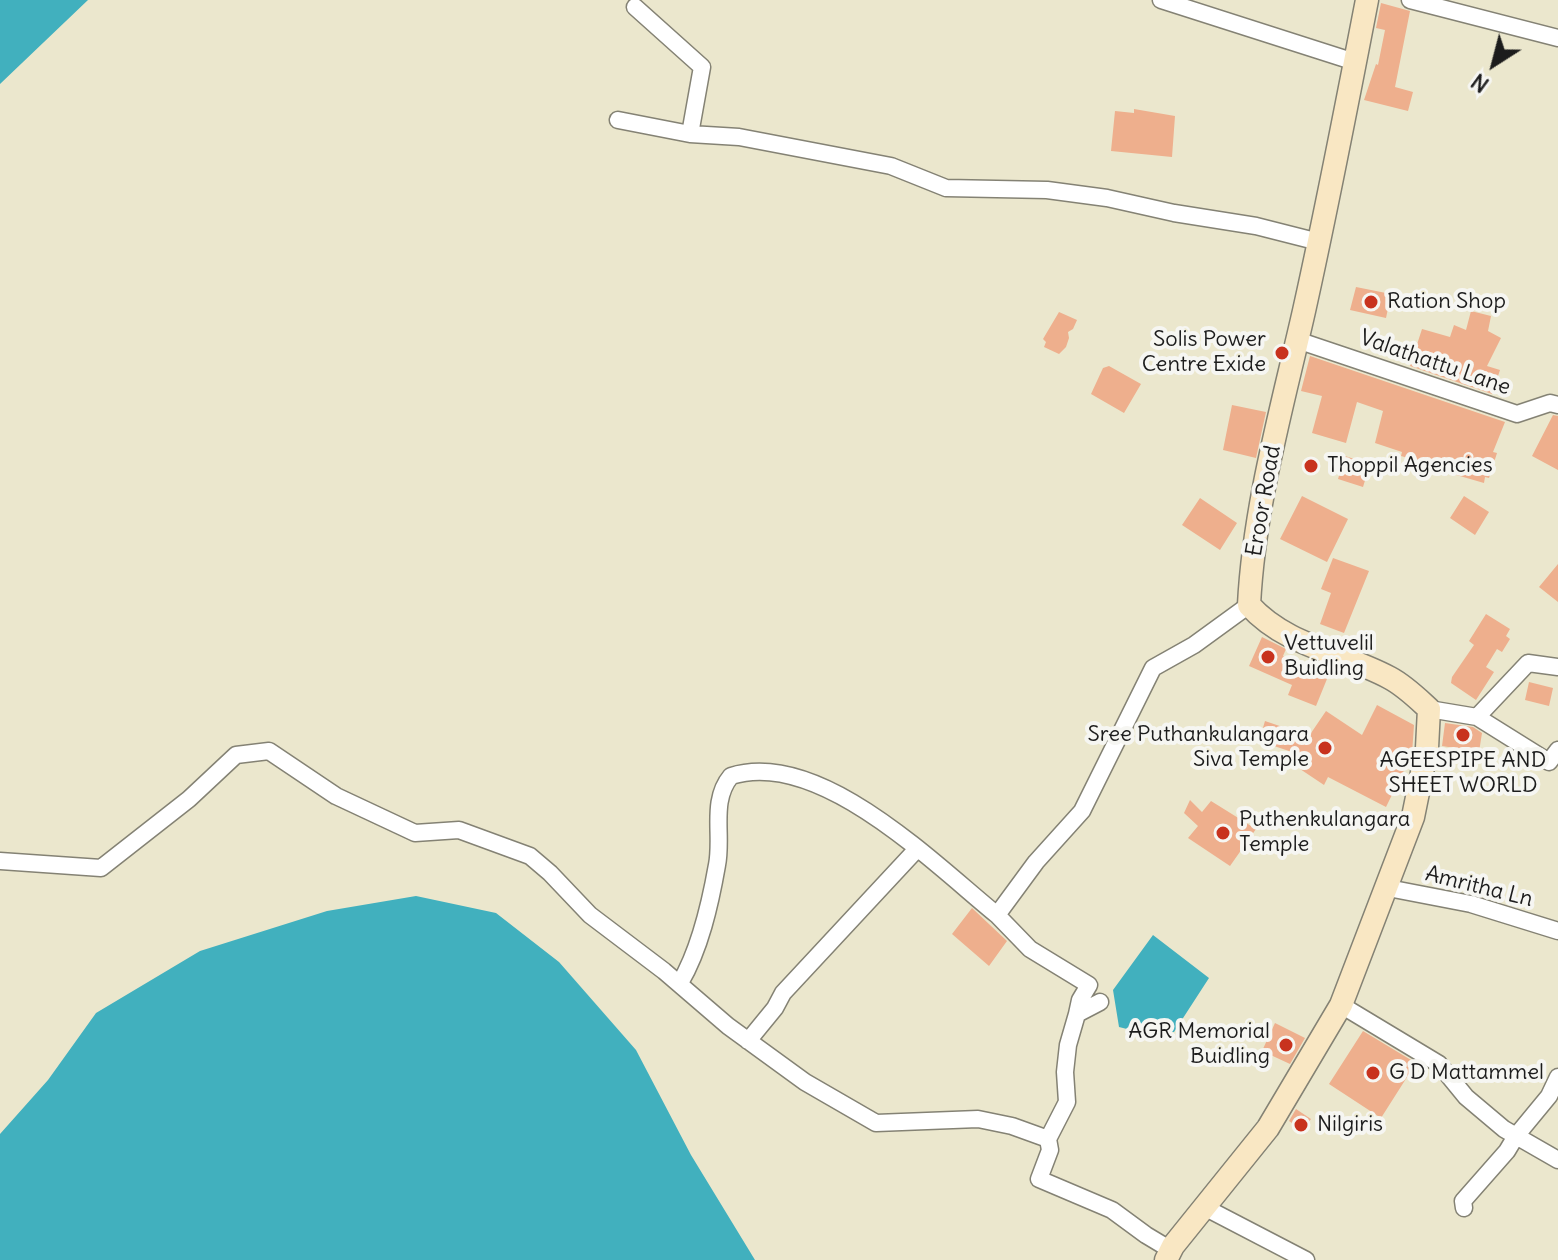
<!DOCTYPE html>
<html>
<head>
<meta charset="utf-8">
<style>
	body { margin:0 }
	#map { position:relative; width:1558px; height:1260px; overflow:hidden; background:#ebe7cd; font-family:Delius,sans-serif }
	canvas { display:block }
	.north { position:absolute; left:1454px; top:24px; width:80px; height:80px; -webkit-text-stroke:6px #f6f6f2; paint-order:stroke; rotate:216deg; font-size:22px; font-weight:700; line-height:32px; text-align:center; color:#1c1c1c }
	.north::after { content:''; display:block; margin:auto; width:28px; height:36px; background:#1c1c1c; clip-path:polygon(50% 0,100% 100%,50% 72%,0 100%) }
</style>
</head>
<body>
<div id="map">
<canvas width="1558" height="1260"></canvas>
<div class="north">N</div>
</div>
<script>
const g = document.querySelector('canvas').getContext('2d');
g.lineJoin = 'round';
function paint(path, color) { g.fillStyle = color; g.fill(path, 'evenodd'); }
function strokePath(path, color, width, dash) { g.strokeStyle = color; g.lineWidth = width; g.lineCap = dash ? 'butt' : 'round'; g.setLineDash(dash || []); g.stroke(path); }
function drawText(font, color, halo, rows, align = 'center') {
  g.font = font + ' Delius,sans-serif'; g.lineWidth = 8; g.setLineDash([]); g.textBaseline = 'middle'; g.strokeStyle = halo; g.fillStyle = color; for (const [text, x, y, turn = 0] of rows) {
    g.save(); g.translate(x, y); g.rotate((+turn || 0) * Math.PI / 180); g.textAlign = isNaN(turn) ? turn : align; if (halo) g.strokeText(text, 0, 0); g.fillText(text, 0, 0); g.restore();
  }
}
paint(new Path2D(`
	M0,0H88L0,84Z
	M416,896L496,913L559,962L636,1050L691,1155L755,1260H0V1134L48,1080L96,1013L200,951L327,911Z
	M1153,935L1209,978L1174,1032L1147,1034L1119,1027L1113,990Z`), '#41b0be');
paint(new Path2D(`
	M1381,3L1410,11L1395,87L1413,92L1408,111L1364,100L1376,64L1378,65L1385,30L1376,28Z
	M1134,109L1175,116L1172,157L1111,151L1115,111L1134,113Z
	M1356,287L1391,294L1386,318L1350,310Z
	M1471,311L1491,316L1488,331L1501,338L1487,366L1500,370L1492,394L1410,366L1422,329L1450,337L1454,325L1466,330Z
	M1059,312L1077,320L1073,329L1068,332L1069,338L1066,347L1059,354L1044,347L1046,342L1043,339Z
	M1310,356L1505,422L1493,452L1497,453L1489,478L1485,477L1484,483L1446,472L1447,469L1401,456L1402,452L1375,443L1383,411L1357,402L1346,443L1312,433L1322,396L1301,391Z
	M1109,366L1141,384L1124,413L1091,394L1103,368Z
	M1232,405L1266,412L1256,458L1223,450Z
	M1553,415L1558,416V470L1532,456Z
	M1345,456L1370,464L1363,487L1338,479Z
	M1302,496L1348,519L1327,562L1280,539Z
	M1464,496L1489,512L1475,535L1450,518Z
	M1200,498L1237,523L1220,550L1182,525Z
	M1333,558L1369,571L1344,633L1320,624L1331,593L1321,589Z
	M1558,564V602L1539,587Z
	M1486,614L1510,629L1506,636L1510,639L1502,652L1497,649L1486,667L1494,672L1476,700L1451,683L1452,677L1474,645L1469,641Z
	M1262,637L1286,649L1283,656L1329,674L1316,706L1288,695L1292,685L1249,666Z
	M1529,682L1553,688L1549,706L1525,700Z
	M1377,705L1414,725L1412,754L1386,807L1328,777L1324,785L1291,763L1298,754L1259,741L1265,721L1309,736L1326,711L1362,735Z
	M1445,723L1473,727L1482,733L1479,752L1442,746Z
	M1190,800L1202,812L1211,801L1256,829L1230,866L1188,838L1198,826L1184,813Z
	M972,908L1007,941L989,966L952,934Z
	M1275,1023L1305,1038L1290,1064L1262,1051Z
	M1363,1031L1416,1063L1381,1118L1329,1084Z
	M1296,1109L1311,1119L1303,1130L1289,1121Z`), '#eeaf8d');
const street = new Path2D(`
	M1161,0L1355,62
	M1410,0L1558,38
	M635,7L702,67L690,134
	M618,120L690,134L739,137L891,166L946,188L1047,190L1107,198L1174,213L1256,226L1319,242
	M1297,340L1517,414L1550,403L1558,405
	M1429,709L1477,717L1528,663L1558,667
	M1477,717L1549,762L1558,750
	M0,861L101,868L189,799L236,755L269,751L336,796L415,833L459,830L530,856L550,873L590,915L664,971L728,1026L805,1082L876,1123L978,1119L1012,1126L1048,1139L1050,1150L1039,1179L1112,1210L1146,1235L1171,1250
	M1388,888L1471,904L1558,931
	M997,915L1030,949L1089,985L1080,1000L1077,1014
	M680,983C700,949 710,905 717,865C723,835 710,801 731,776C819,748 933,863 997,915L1036,862L1082,811L1153,668L1194,645L1249,605
	M1341,1005L1439,1064L1466,1097L1504,1129L1558,1160
	M748,1041L775,1008L783,993L917,849
	M1048,1139L1067,1102L1065,1072L1068,1045L1077,1014L1100,1002
	M1204,1207L1306,1260
	M1464,1208L1463,1201L1507,1151L1516,1136L1549,1096L1558,1077`);
const secondary = new Path2D(`
	M1166,1260L1173,1246L1268,1128L1341,1005L1413,817L1427,748L1429,709C1417,698 1405,686 1390,678C1342,652 1287,647 1249,605C1254,506 1282,408 1304,311C1327,208 1347,104 1367,0`);
strokePath(street, '#848274', 19);
strokePath(secondary, '#848274', 25);
strokePath(street, '#fff', 16);
strokePath(secondary, '#f9e7c3', 22);
for (const [x, y, r, color] of [
	[1371,302,8,"#c8321e"],
	[1282,353,8,"#c8321e"],
	[1311,466,8,"#c8321e"],
	[1268,657,8,"#c8321e"],
	[1463,735,8,"#c8321e"],
	[1325,748,8,"#c8321e"],
	[1223,833,8,"#c8321e"],
	[1286,1045,8,"#c8321e"],
	[1373,1073,8,"#c8321e"],
	[1301,1125,8,"#c8321e"]
]) { const dot = new Path2D(); dot.arc(x, y, r, 0, 2 * Math.PI); g.fillStyle = color; g.fill(dot); strokePath(dot, '#f6f6f2', 3); }
drawText('22px', '#1c1c1c', '#f6f6f2', [
	["Ration Shop",1387,302],
	["Solis Power",1266,340,"right"],
	["Centre Exide",1266,365,"right"],
	["Thoppil Agencies",1327,466],
	["Vettuvelil",1284,644],
	["Buidling",1284,669],
	["Sree Puthankulangara",1309,735,"right"],
	["Siva Temple",1309,760,"right"],
	["AGEESPIPE AND",1463,761,"center"],
	["SHEET WORLD",1463,786,"center"],
	["Puthenkulangara",1239,820],
	["Temple",1239,845],
	["AGR Memorial",1270,1032,"right"],
	["Buidling",1270,1057,"right"],
	["G D Mattammel",1389,1073],
	["Nilgiris",1317,1125]
], 'left');
drawText('22px', '#1c1c1c', '#f6f6f2', [
	["Valathattu Lane",1435,363,19],
	["Eroor Road",1264,501,-80],
	["Amritha Ln",1479,887,14]
]);
</script>
</body>
</html>
